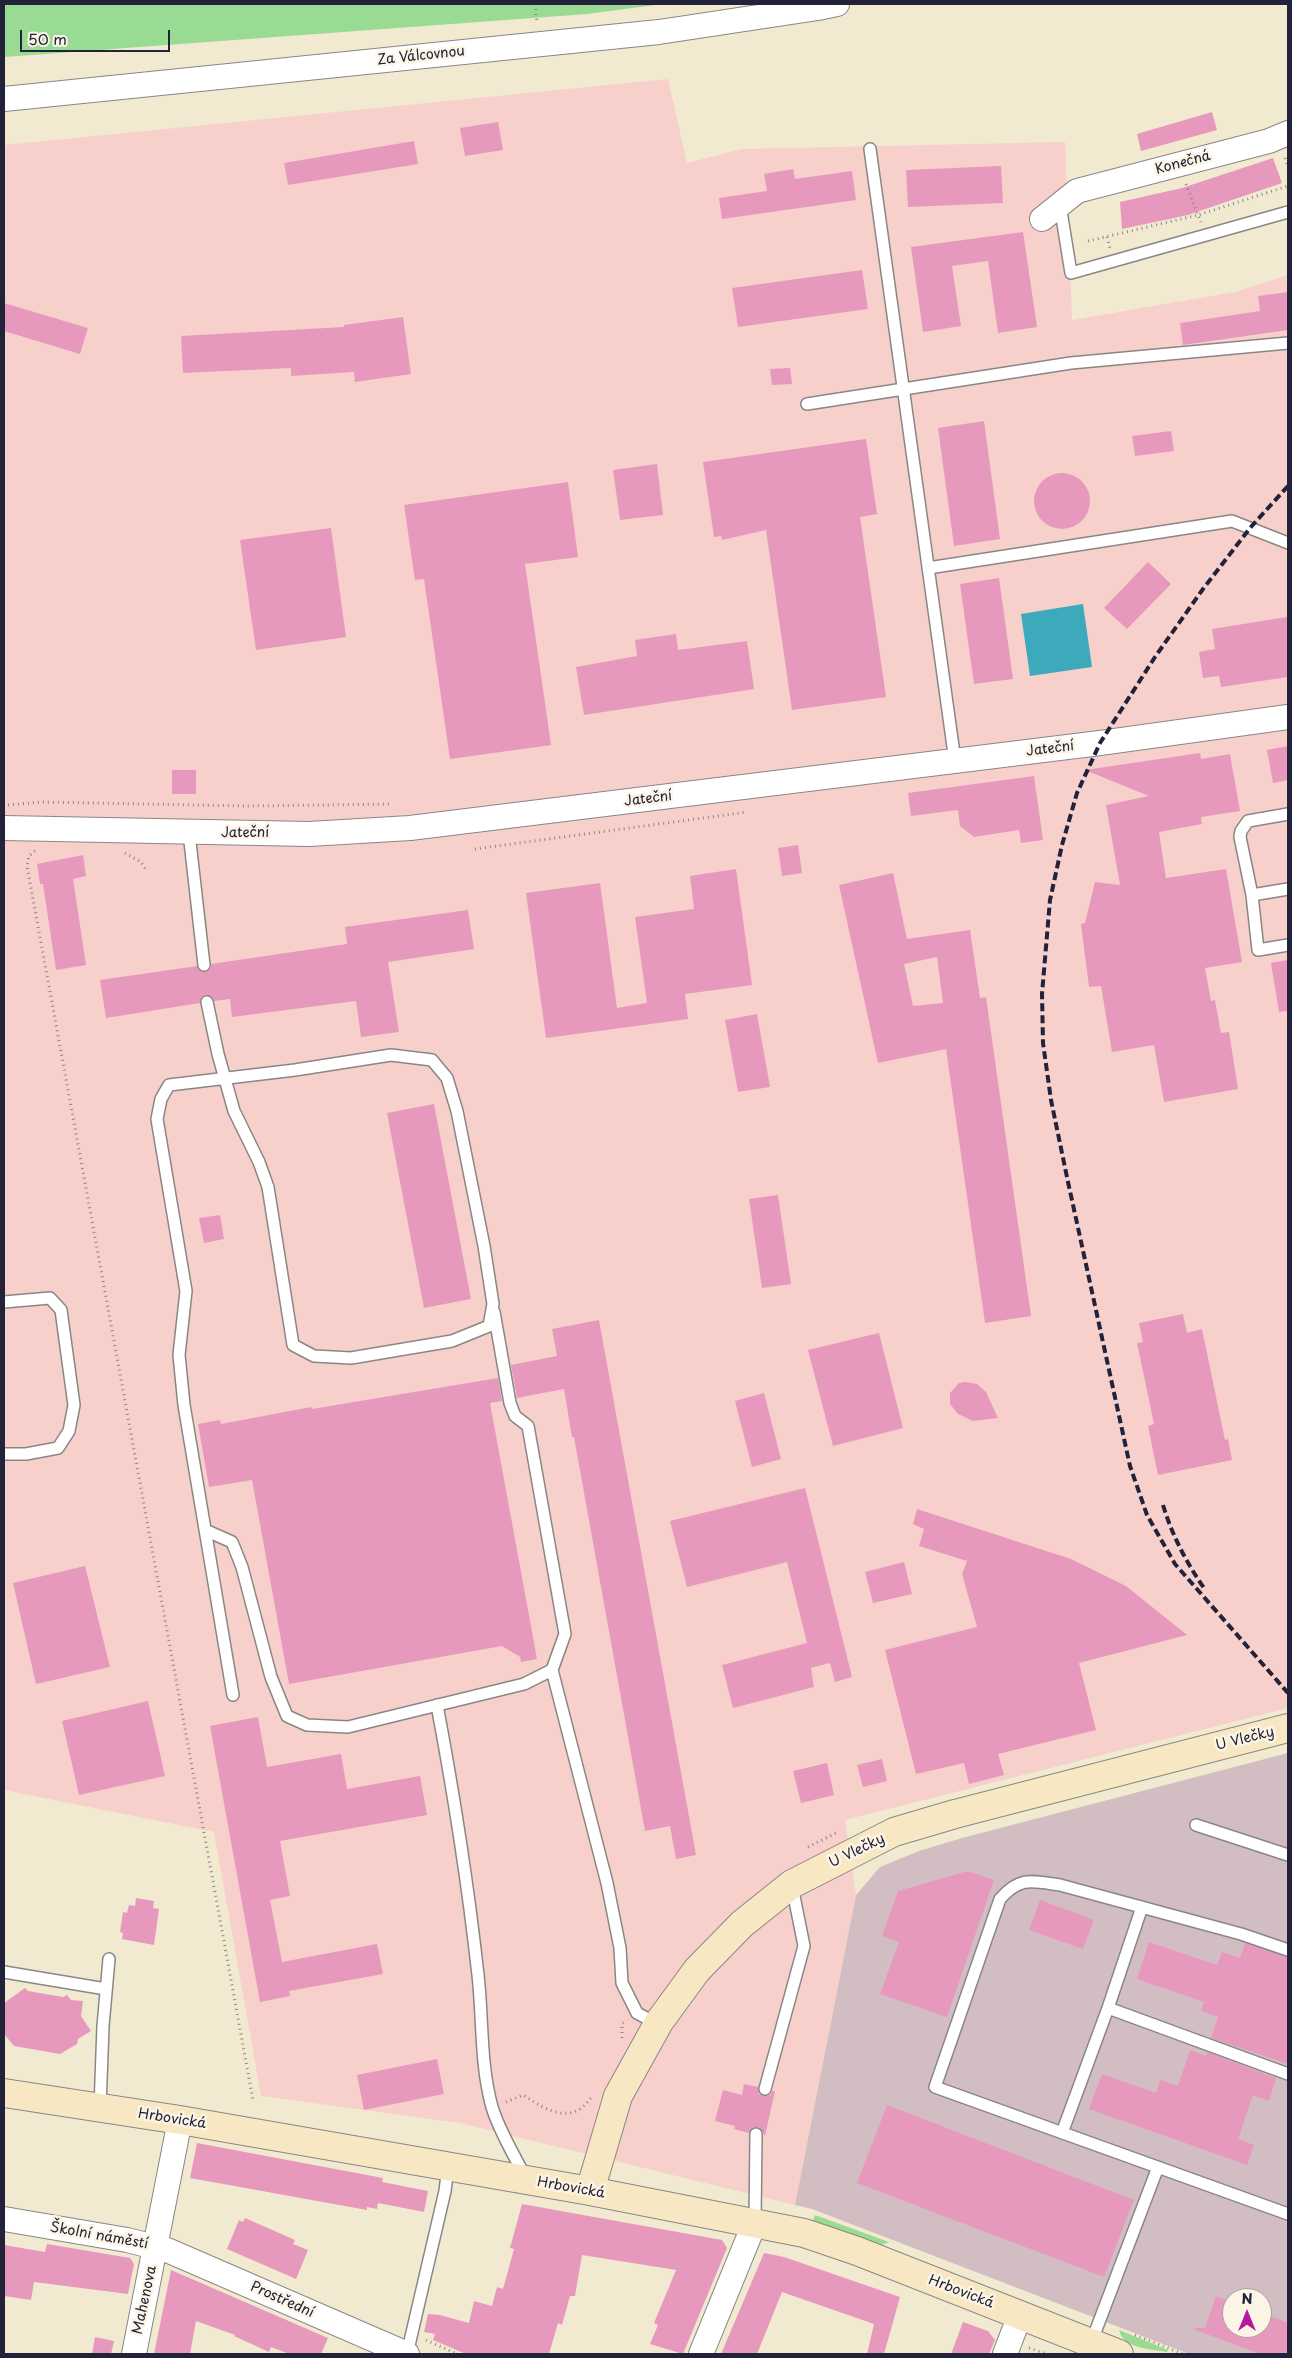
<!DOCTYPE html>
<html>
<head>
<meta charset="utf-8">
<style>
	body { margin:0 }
	#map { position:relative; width:1292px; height:2358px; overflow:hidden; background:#f1ead0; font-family:"Playpen Sans",sans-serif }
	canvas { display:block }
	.frame { position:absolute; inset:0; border:5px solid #22223b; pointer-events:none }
	.north { position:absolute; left:1222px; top:2288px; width:50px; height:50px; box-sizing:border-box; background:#fcf5e5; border:1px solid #a5a1a1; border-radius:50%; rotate:0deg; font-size:14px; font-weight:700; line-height:20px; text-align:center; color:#22223b }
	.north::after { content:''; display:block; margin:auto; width:18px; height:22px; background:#b5179e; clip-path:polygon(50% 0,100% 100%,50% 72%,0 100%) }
	.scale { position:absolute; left:20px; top:30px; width:150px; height:22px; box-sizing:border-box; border:2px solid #22223b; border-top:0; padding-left:6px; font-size:15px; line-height:18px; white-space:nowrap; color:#22223b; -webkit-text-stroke:4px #fcf5e5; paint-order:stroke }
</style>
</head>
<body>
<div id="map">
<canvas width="1292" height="2358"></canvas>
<div class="frame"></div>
<div class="north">N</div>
<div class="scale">50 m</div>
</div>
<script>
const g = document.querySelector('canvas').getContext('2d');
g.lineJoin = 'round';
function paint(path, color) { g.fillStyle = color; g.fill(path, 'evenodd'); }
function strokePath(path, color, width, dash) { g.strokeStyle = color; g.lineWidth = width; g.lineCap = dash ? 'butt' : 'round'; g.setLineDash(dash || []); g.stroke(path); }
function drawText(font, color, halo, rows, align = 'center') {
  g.font = font + ' "Playpen Sans",sans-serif'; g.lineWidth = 5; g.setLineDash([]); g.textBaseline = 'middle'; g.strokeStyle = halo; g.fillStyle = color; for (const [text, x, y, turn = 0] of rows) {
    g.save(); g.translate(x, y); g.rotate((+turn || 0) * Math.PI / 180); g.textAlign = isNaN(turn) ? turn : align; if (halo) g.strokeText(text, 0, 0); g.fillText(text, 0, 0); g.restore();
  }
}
paint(new Path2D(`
	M668,79L687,163L742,149L1065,142L1072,320L1235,292L1288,275V1708L845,1820L856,1895L795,2205L460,2123L261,2096L214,1832L4,1790V145Z`), '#f7d0cb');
paint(new Path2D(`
	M1288,1753V2354H1189L812,2209L795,2205L856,1895L880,1867L919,1851L962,1838ZM1232,2298H1262V2328H1232Z`), '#d2bec2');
paint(new Path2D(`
	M4,4H663L587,14L4,57Z
	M815,2215L889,2242L882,2245L849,2233L812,2224Z
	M1119,2330L1168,2350L1167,2352C1152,2349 1123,2349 1119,2330Z`), '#99db92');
paint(new Path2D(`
	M1083,604L1092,667L1030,676L1021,614Z`), '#3caabb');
paint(new Path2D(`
	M1212,112L1217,130L1141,151L1137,134Z
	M498,122L503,150L465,156L460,128Z
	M414,141L418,164L288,185L284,163Z
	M1273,158L1282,183L1188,215L1122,229L1120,202L1182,188Z
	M1001,166L1003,203L908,207L906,170Z
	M793,169L795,179L852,171L856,200L722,219L719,198L767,191L764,174Z
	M1023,232L1037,327L998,333L988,261L952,266L961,326L923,332L911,247Z
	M862,270L868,309L738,327L732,288Z
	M1288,292V330L1183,345L1180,323L1260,311L1258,296Z
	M4,303L88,328L80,354L4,331Z
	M403,317L411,374L355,382L354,372L291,376V368L183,373L181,336L344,327V325Z
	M790,368L792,384L772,385L770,369Z
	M984,421L1000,539L954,546L938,428Z
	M1171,431L1174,451L1135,456L1132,436Z
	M866,439L877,514L860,517L886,697L792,710L766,530L722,540L721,536L714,537L703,462Z
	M657,464L663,515L620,520L613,470Z
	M1034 501a28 28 0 1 1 56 0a28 28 0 1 1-56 0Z
	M568,482L578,557L525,564L551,745L450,759L424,579L415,580L404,505Z
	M331,528L346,637L256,650L240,540Z
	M1148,562L1171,584L1127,629L1104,608Z
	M999,578L1013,679L974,684L960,584Z
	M1287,617L1288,677L1221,687L1219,676L1203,678L1199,652L1215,649L1212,629Z
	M676,634L678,650L747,641L754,689L584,715L576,667L637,656L635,640Z
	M1288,746V780L1273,783L1267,750Z
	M1200,753L1201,759L1230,754L1240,811L1201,817L1202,824L1159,832L1166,878L1226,869L1242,962L1205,968L1211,1001L1215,1000L1221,1033L1229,1032L1238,1089L1164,1102L1154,1045L1112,1052L1101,986L1089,987L1081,924L1085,923L1095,882L1120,885L1106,805L1149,796L1085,770Z
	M172,770H196V794H172Z
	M1034,776L1043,840L1021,843L1019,830L974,837L960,826L958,810L911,816L908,793Z
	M798,845L802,873L782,876L778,848Z
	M83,855L86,876L73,879L86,965L56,970L43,884H40L37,864Z
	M736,869L752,985L685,994L688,1019L546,1038L526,893L600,883L617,1008L647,1003L635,917L694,909L690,876Z
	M893,873L907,939L970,930L980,998L986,997L1031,1316L985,1323L946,1049L878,1063L839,885ZM937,957L943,1003L913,1006L904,964Z
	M468,910L474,949L388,962L399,1032L361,1037L356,1001L232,1017L230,999L214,1001L212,997L206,995L202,997L200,1003L106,1018L100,980L197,966L201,972H205L211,968V964L347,944L345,927Z
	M1288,960V1011L1279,1012L1271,963Z
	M757,1014L770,1087L738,1092L725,1020Z
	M434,1104L471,1299L424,1308L387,1113Z
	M778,1195L791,1284L762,1288L749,1199Z
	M220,1215L224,1239L204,1243L199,1218Z
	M1183,1314L1187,1333L1202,1329L1225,1440L1228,1439L1232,1460L1158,1475L1148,1426L1154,1424L1137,1343L1143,1342L1139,1323Z
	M599,1320L696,1855L676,1859L670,1826L645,1831L574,1437H572L564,1389L517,1398L511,1365L557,1356L552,1329Z
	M879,1333L903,1428L833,1446L808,1350Z
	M498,1378L502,1401L490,1403L537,1659L521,1662L520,1657L502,1646L289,1684L252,1480L209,1487L198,1424L220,1420L221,1424L311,1407L312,1409Z
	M965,1382L977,1384L986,1392L998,1418L973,1421L958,1414L950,1404V1393L959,1383Z
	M764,1393L781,1459L752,1467L735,1401Z
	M805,1488L852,1677L835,1682L830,1663L811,1668L814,1687L733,1708L722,1665L807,1643L787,1562L687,1587L670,1521Z
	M917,1509L1071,1559L1126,1586L1187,1635L1079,1663L1096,1730L998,1754L1004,1775L969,1784L964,1763L916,1774L885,1650L977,1627L962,1574L967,1561L919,1546L924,1529L913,1524Z
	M904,1562L912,1594L873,1603L865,1572Z
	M85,1566L110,1667L36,1684L13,1583Z
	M148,1701L165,1776L79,1795L62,1721Z
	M258,1717L267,1767L341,1754L347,1789L420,1776L427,1815L280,1841L290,1896L270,1900L282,1962L377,1944L383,1974L289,1991L290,1996L260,2002L210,1726Z
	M882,1759L887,1781L863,1787L857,1765Z
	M827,1763L834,1795L801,1803L793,1771Z
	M968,1871L994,1880L947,2017L880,1994L899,1942L882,1936L898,1891Z
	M136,1898L154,1901L153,1908L159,1909L154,1945L122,1939L123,1933L120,1932L123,1912L127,1913L129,1905L135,1906Z
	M1040,1900L1094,1920L1083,1949L1029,1930Z
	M1149,1942L1217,1965L1222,1952L1240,1958L1245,1943L1288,1957V2064L1211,2038L1218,2017L1201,2011L1204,2002L1137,1979Z
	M25,1988L28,1991L63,1997L67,1995L71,2000L83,2001L81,2016L91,2031L78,2039L77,2044L60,2054L14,2046L4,2034V2003Z
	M1190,2050L1206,2056L1207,2052L1276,2078L1269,2101L1253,2095L1238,2139L1254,2145L1247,2165L1089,2109L1102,2074L1156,2093L1160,2080L1178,2086Z
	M437,2059L444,2094L364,2110L357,2075Z
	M744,2084L758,2087L759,2094L764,2096L770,2095L772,2091H775L765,2136L759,2127H753L749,2133L734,2129L735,2126L715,2121L723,2090L742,2095Z
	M887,2105L1134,2200L1104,2277L857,2183Z
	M197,2143L383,2178L382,2182L428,2191L424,2212L378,2203L377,2209L367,2207V2210L190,2178Z
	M522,2204L722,2240L727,2248L683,2354L650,2344L658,2325L654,2323L676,2270L582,2255L575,2296H570L562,2325L558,2323L549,2354H466L433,2340L435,2334L424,2332L428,2314L440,2315L469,2323L474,2301L492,2306L497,2287L503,2289L514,2249L510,2248Z
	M245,2218L295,2240L293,2244L308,2250L296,2279L227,2249L239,2220L243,2222Z
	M47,2244L130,2258L134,2264L128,2294L34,2282L31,2300L4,2296V2245L45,2252Z
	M764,2253L784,2257L900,2297L884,2354H867L874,2324L782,2292L757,2354H721Z
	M171,2270L328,2338L321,2354H289L271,2347L269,2352L234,2336L235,2335L196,2321L190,2354H154Z
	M1216,2296L1232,2302V2328H1262V2313L1288,2323V2354H1261L1195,2330V2328H1205Z
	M963,2322L988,2331L995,2340L989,2354H951Z
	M95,2337L114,2341L111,2354H92Z`), '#e799bd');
const lane = new Path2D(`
	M870,149L955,761
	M1060,205L1071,273L1288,212
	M807,404L1071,363L1288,343
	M928,568L1232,521L1288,543
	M1288,814L1248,821L1241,831L1240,837L1252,895L1258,950L1288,945
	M189,833L204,965
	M1252,895L1288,889
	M207,1002L218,1054L234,1111L259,1162L268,1187L293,1345L314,1356L351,1358L452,1341L489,1326L493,1304L484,1246L457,1111L447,1078L432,1060L391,1055L295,1070L169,1085L161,1099L157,1119L186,1291L179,1355L184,1405L233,1695
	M4,1302L50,1298L61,1310L74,1405L69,1431L58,1448L26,1454H4
	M205,1530L232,1542L242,1567L271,1677L287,1716L307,1725L348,1727L524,1684L552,1670L565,1634L528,1426L515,1416L510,1403L494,1312
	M552,1670L607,1883L620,1948L622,1983L637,2013L650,2020L659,2022
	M437,1705C454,1795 468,1885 478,1975C483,2019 480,2064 492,2107C499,2131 515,2156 526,2179
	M1196,1825L1288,1855
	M1288,1950L1241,1934L1060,1885C1032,1881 1020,1876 1000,1899L935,2087L1288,2214
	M4,1972L106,1989
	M1108,2008L1142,1907
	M765,2089L804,1946L792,1886
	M100,2108L103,2026L109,1959
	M1062,2133L1108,2008L1288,2074
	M755,2222L756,2134
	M1091,2343L1158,2167
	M407,2354L445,2191L448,2167`);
const street = new Path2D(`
	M4,99L659,32L818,8L837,4
	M1042,219L1077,191L1269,141L1288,133
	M4,828L309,834L410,828L1100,743L1288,717
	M4,2219L127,2240L167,2250L407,2354
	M134,2354L180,2120
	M701,2354L755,2222
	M1005,2354L1020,2315`);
const secondary = new Path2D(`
	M4,2093L180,2120L590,2191L804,2233L857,2251L1119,2354
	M590,2191L618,2096L659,2022L697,1970L742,1924L792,1884L894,1832L955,1814L1288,1728`);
strokePath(lane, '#8a8686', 14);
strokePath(street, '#8a8686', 26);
strokePath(secondary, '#8a8686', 30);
strokePath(new Path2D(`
	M535,4L537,23
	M1285,158L1288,166
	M1186,184L1198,215L1288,186
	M1107,237L1110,248
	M1088,241L1198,215L1201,222
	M8,805L42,802L248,806L392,804
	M475,849L747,812
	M35,851L29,856L27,866L253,2100
	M125,853L141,862L147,871
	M808,1847L836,1833
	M622,2038V2024L625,2021
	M506,2102L523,2095C547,2110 572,2127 592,2096
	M1135,2335L1183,2354
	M426,2340L457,2354
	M1029,2348L1047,2354`), '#8a8686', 3, [1, 4]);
strokePath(lane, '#fff', 11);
strokePath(street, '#fff', 24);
strokePath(secondary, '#f7e8c3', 28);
strokePath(new Path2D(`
	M1288,486L1250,528L1203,589L1155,657L1100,743L1077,793L1062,845L1050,900L1042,994L1043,1043L1051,1100L1068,1182L1130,1466L1147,1515L1175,1564L1288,1693
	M1163,1505C1172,1535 1186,1562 1204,1588`), '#22223b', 4, [8, 4]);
drawText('14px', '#22223b', '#fcf5e5', [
	["Za Válcovnou",421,56,-6],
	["Konečná",1183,163,-15],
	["Jateční",1050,749,-7],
	["Jateční",648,799,-7],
	["Jateční",245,833],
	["U Vlečky",1245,1739,-14],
	["U Vlečky",857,1851,-26],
	["Hrbovická",172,2119,9],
	["Hrbovická",571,2188,10],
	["Školní náměstí",99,2236,10],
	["Hrbovická",961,2292,21],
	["Mahenova",145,2300,-78],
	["Prostřední",282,2300,24]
]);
</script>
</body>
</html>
